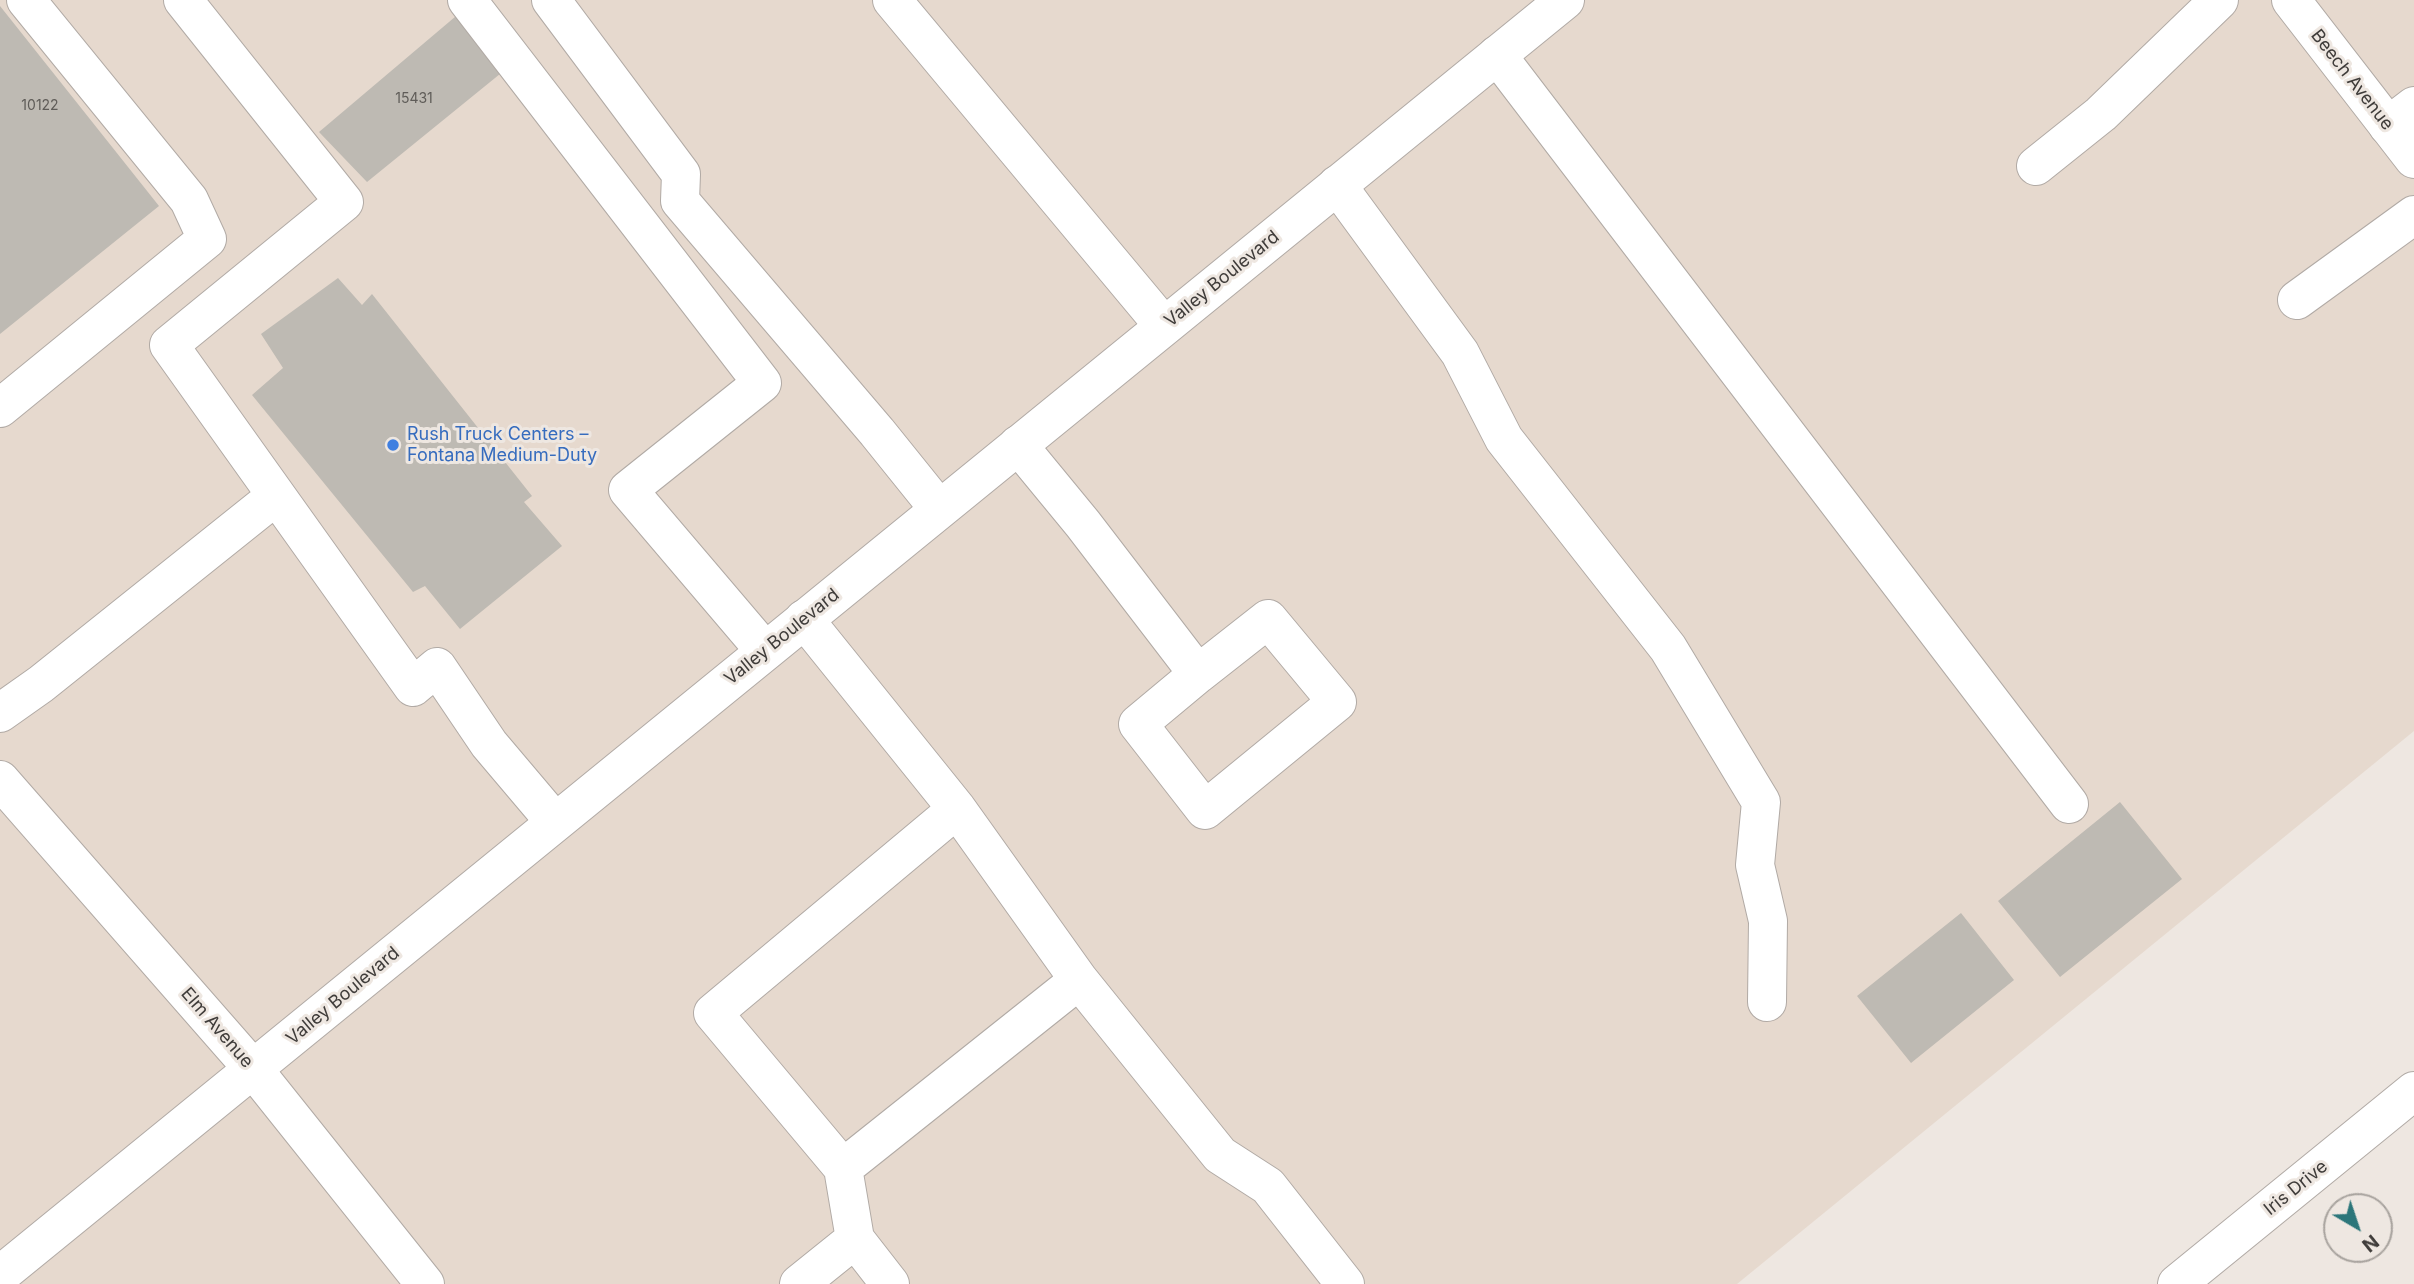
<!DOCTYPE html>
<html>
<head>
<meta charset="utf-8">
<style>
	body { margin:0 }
	#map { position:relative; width:2414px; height:1284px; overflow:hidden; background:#eee7e1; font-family:Inter,sans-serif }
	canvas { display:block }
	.north { position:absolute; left:2323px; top:1193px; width:70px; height:70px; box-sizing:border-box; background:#eee7e1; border:2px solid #a8a39e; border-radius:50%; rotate:141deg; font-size:19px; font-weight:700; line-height:28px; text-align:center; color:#3f3c3a }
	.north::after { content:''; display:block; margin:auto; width:24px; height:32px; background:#2c767a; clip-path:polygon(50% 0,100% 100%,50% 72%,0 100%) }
</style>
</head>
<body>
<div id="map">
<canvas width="2414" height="1284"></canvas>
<div class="north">N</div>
</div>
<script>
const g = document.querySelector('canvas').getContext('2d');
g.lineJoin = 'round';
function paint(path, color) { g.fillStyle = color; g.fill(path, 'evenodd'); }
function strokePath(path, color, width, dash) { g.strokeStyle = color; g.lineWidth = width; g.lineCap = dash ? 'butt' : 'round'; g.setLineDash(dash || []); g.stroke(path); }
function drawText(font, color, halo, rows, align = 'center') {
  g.font = font + ' Inter,sans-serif'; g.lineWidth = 6; g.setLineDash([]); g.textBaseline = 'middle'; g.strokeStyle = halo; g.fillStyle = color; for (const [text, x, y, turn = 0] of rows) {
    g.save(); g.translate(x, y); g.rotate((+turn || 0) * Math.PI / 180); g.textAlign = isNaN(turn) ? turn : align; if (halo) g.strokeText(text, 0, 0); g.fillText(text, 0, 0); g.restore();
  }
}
paint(new Path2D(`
	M0,0H2414V731L1737,1284H0Z`), '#e6d9ce');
paint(new Path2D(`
	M0,6L159,206L0,334Z
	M462,11L511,65L367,182L319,132Z
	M338,278L362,305L372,294L532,496L524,502L562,546L460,629L425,586L413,592L252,395L283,368L261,334Z
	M2120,802L2182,879L2060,977L1998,901Z
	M1961,913L2014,980L1911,1063L1857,996Z`), '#bebab3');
const minor = new Path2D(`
	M183,0L344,202L169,345L413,687L437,667L489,744L555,822
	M467,0L762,383L628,490L765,651
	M551,0L681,174L680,201L877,432L939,509
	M892,0L1164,326
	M1497,55L2069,804
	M2388,126L2414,106
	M2036,166L2101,114L2219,0
	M1337,185L1460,353L1504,439L1668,648L1761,802L1755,865L1768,921L1767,1002
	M2297,300L2414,215
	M0,408L207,239L189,200L26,0
	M1018,445L1083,524L1198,674L1138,724L1205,810L1337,702L1268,619L1198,674
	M804,619L957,809L1079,980L843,1168L713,1013L957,809
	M0,713L41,684L276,496
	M0,780L254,1070L425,1284
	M1079,980L1220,1155L1268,1186L1345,1284
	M843,1168L855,1239L890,1284
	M799,1284L855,1239
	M2177,1284L2414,1091`);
const major = new Path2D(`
	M2291,0L2414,159
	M0,1275L1565,0`);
strokePath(minor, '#b1aaa5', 40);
strokePath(major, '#b1aaa5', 40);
strokePath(minor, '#fff', 38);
strokePath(major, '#fff', 38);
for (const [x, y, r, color] of [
	[393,445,7,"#3f7fe0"]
]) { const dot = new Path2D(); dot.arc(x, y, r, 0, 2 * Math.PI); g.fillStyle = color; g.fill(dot); strokePath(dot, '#eee7e1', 2.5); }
drawText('14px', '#5f5c58', null, [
	["15431",414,99],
	["10122",40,106]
]);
drawText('18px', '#3f3c3a', '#eee7e1', [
	["Beech Avenue",2352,80,52],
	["Valley Boulevard",1222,279,-39],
	["Valley Boulevard",782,637,-39],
	["Valley Boulevard",343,996,-40],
	["Elm Avenue",217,1028,49],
	["Iris Drive",2296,1188,-39]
]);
drawText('18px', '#366cbe', '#eee7e1', [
	["Rush Truck Centers –",407,435],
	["Fontana Medium-Duty",407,456]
], 'left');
</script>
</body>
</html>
